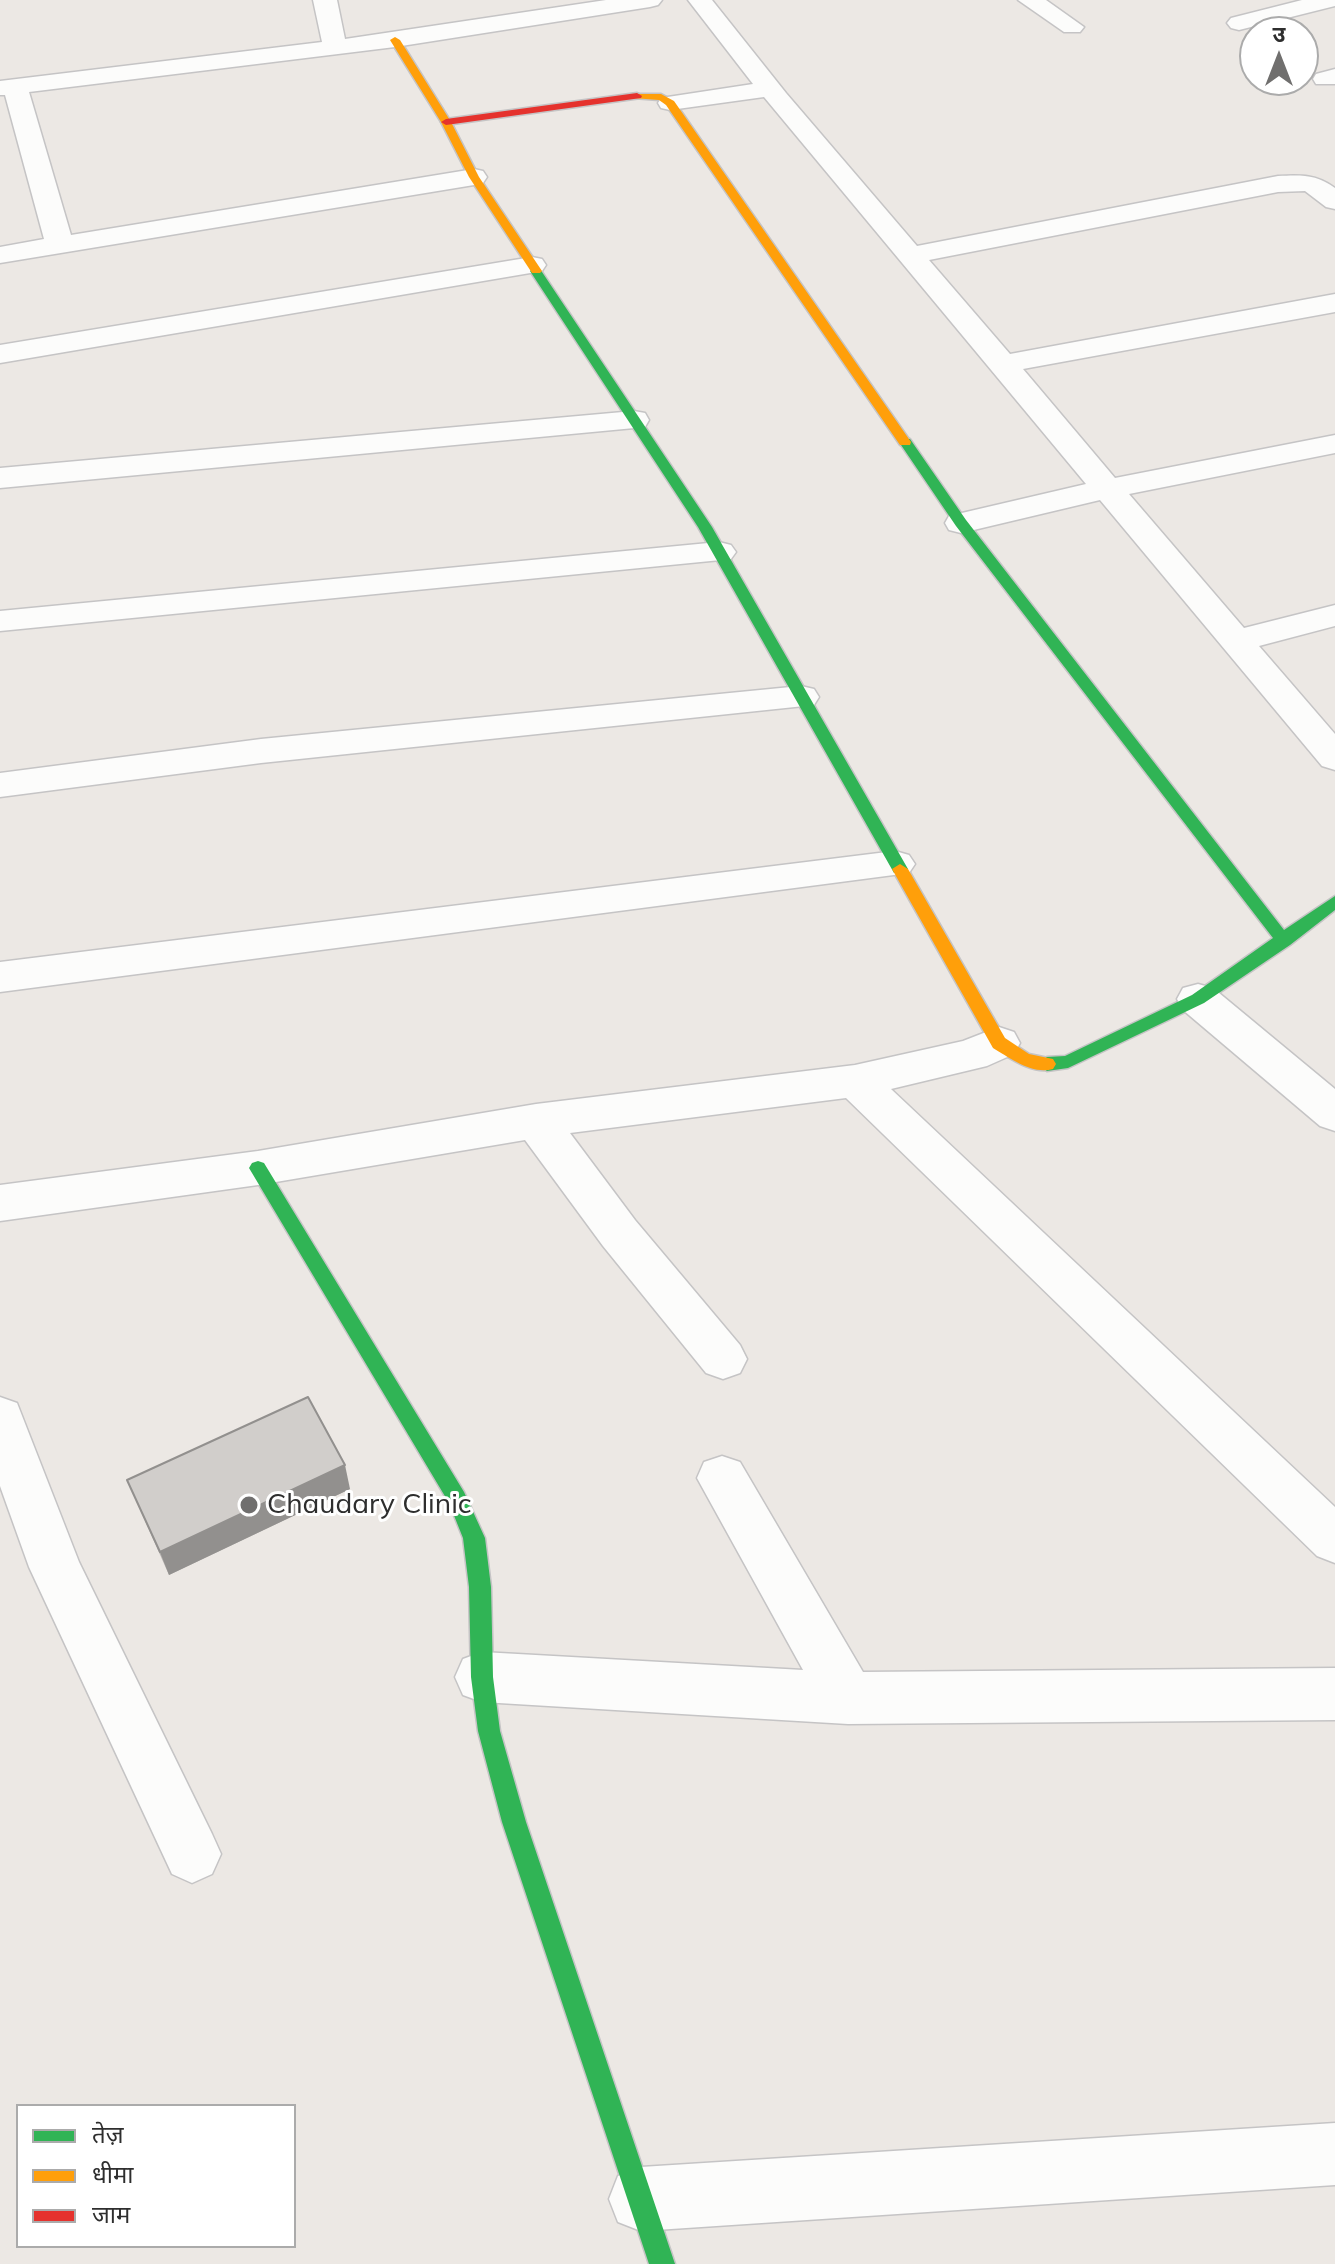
<!DOCTYPE html>
<html>
<head>
<meta charset="utf-8">
<style>
	body { margin:0 }
	#map { position:relative; width:1335px; height:2264px; overflow:hidden; background:#ece8e4; font-family:Mulish,"Noto Sans Devanagari",sans-serif }
	canvas { display:block }
	.legend { position:absolute; left:16px; top:2104px; width:280px; height:144px; box-sizing:border-box; background:#fff; border:2px solid #ababab; margin:0; padding:10px 14px; list-style:none; font-size:24px; color:#2e2e2e }
	.legend li { display:flex; align-items:center; gap:16px; height:40px }
	.legend b { width:40px; border:2px solid #ababab }
	.north { position:absolute; left:1239px; top:16px; width:80px; height:80px; box-sizing:border-box; background:#fff; border:2px solid #ababab; border-radius:50%; rotate:0deg; font-size:22px; font-weight:700; line-height:32px; text-align:center; color:#2e2e2e }
	.north::after { content:''; display:block; margin:auto; width:28px; height:36px; background:#706f6e; clip-path:polygon(50% 0,100% 100%,50% 72%,0 100%) }
</style>
</head>
<body>
<div id="map">
<canvas width="1335" height="2264"></canvas>
<ul class="legend">
<li><b style="height:10px;background:#30b455"></b>तेज़</li>
<li><b style="height:10px;background:#ff9f0a"></b>धीमा</li>
<li><b style="height:10px;background:#e5322d"></b>जाम</li>
</ul>
<div class="north">उ</div>
</div>
<script>
const g = document.querySelector('canvas').getContext('2d');
g.lineJoin = 'round';
function strokePath(path, color, width, dash) { g.strokeStyle = color; g.lineWidth = width; g.lineCap = dash ? 'butt' : 'round'; g.setLineDash(dash || []); g.stroke(path); }
function paint(path, color) { g.fillStyle = color; g.fill(path, 'evenodd'); }
function drawText(font, color, halo, rows, align = 'center') {
  g.font = font + ' Mulish,sans-serif'; g.lineWidth = 6; g.setLineDash([]); g.textBaseline = 'middle'; g.strokeStyle = halo; g.fillStyle = color; for (const [text, x, y, turn = 0] of rows) {
    g.save(); g.translate(x, y); g.rotate((+turn || 0) * Math.PI / 180); g.textAlign = isNaN(turn) ? turn : align; if (halo) g.strokeText(text, 0, 0); g.fillText(text, 0, 0); g.restore();
  }
}
const street = new Path2D(`
	M313,0H337L345,39L606,0H662L658,5L650,7L395,47L29,92L71,235L474,169L483,171L487,177L483,183L474,185L0,263V247L44,239L5,95H0V81L322,42Z
	M688,0H712L786,93L917,246L1278,176C1301,175 1316,174 1335,188V209L1326,207L1305,191L1278,192L929,260L1010,354L1335,294V312L1023,369L1115,478L1335,435V453L1129,494L1244,628L1335,605V626L1259,646L1335,734V770L1322,766L1100,500L961,533L949,530L945,523L949,516L1086,484L764,97L670,110L661,108L658,103L661,98L753,84Z
	M1018,0H1046L1084,27L1080,32H1064Z
	M1302,0H1335V6L1239,30L1231,28L1227,23L1231,18Z
	M1335,69V84H1316L1313,79L1316,74Z
	M532,257L542,259L546,265L542,271L0,363V345Z
	M634,411L645,413L649,420L645,427L0,488V468Z
	M719,542L731,545L736,552L731,559L0,631V611Z
	M801,686L814,689L819,697L814,705L261,763L0,797V773L261,739Z
	M895,851L909,855L915,864L909,873L0,992V962Z
	M1198,984L1213,988L1335,1089V1131L1320,1126L1183,1010L1177,999L1183,988Z
	M999,1027L1014,1032L1020,1043L1014,1054L987,1066L891,1089L1335,1507V1563L1317,1556L846,1098L570,1133L635,1220L740,1345L747,1359L740,1373L723,1379L706,1373L603,1246L525,1140L258,1185L0,1221V1185L258,1151L536,1104L855,1065L963,1041Z
	M0,1397L17,1403L79,1562L212,1834L221,1854L212,1874L192,1883L172,1874L29,1567L0,1486Z
	M722,1456L740,1462L863,1672L1335,1668V1720L848,1724L482,1702L463,1695L455,1677L463,1659L482,1652L803,1670L697,1478L704,1462Z
	M1335,2123V2185L641,2231L618,2222L609,2199L618,2176L641,2167Z`);
const fast = new Path2D(`
	M532,269H540L712,527L908,869L906,873H894L698,527L530,271Z
	M900,439H910L966,520L1284,930L1335,896V910L1290,945L1204,1003L1068,1068L1047,1071L1038,1064L1047,1057L1065,1056L1192,995L1273,938L956,526L899,442Z
	M258,1161L264,1163L464,1492L485,1538L491,1587L493,1677L500,1731L526,1822L675,2264H649L502,1822L478,1731L471,1677L469,1587L463,1538L449,1503L252,1173L249,1168L252,1163Z`);
const slow = new Path2D(`
	M395,37L400,40L451,122L479,177L542,271L540,273H532L469,177L441,122L390,40Z
	M633,94H661L674,101L911,442L910,445H900L666,105L659,100L633,98Z
	M900,864L908,869L1005,1038L1029,1054L1053,1059L1056,1064L1053,1069C1032,1075 1010,1058 993,1048L892,869Z`);
const jam = new Path2D(`
	M637,93L642,96L641,98L446,125L441,122L446,119Z`);
strokePath(street, '#c5c4c5', 3);
strokePath(fast, '#c5c4c5', 3);
strokePath(slow, '#c5c4c5', 3);
strokePath(jam, '#c5c4c5', 3);
paint(street, '#fcfcfb');
paint(fast, '#30b455');
paint(slow, '#ff9f0a');
paint(jam, '#e5322d');
paint(new Path2D(`
	M127,1480L350,1489L169,1575Z`), '#b4b1af');
paint(new Path2D(`
	M345,1465L350,1489L169,1575L160,1552Z`), '#92908e');
const building = new Path2D(`
	M308,1397L345,1465L160,1552L127,1480Z`);
paint(building, '#d1cecb');
strokePath(building, '#92908e', 2);
for (const [x, y, r, color] of [
	[249,1505,10,"#706f6e"]
]) { const dot = new Path2D(); dot.arc(x, y, r, 0, 2 * Math.PI); g.fillStyle = color; g.fill(dot); strokePath(dot, '#fff', 3); }
drawText('28px', '#2e2e2e', '#fff', [
	["Chaudary Clinic",267,1505]
], 'left');
</script>
</body>
</html>
